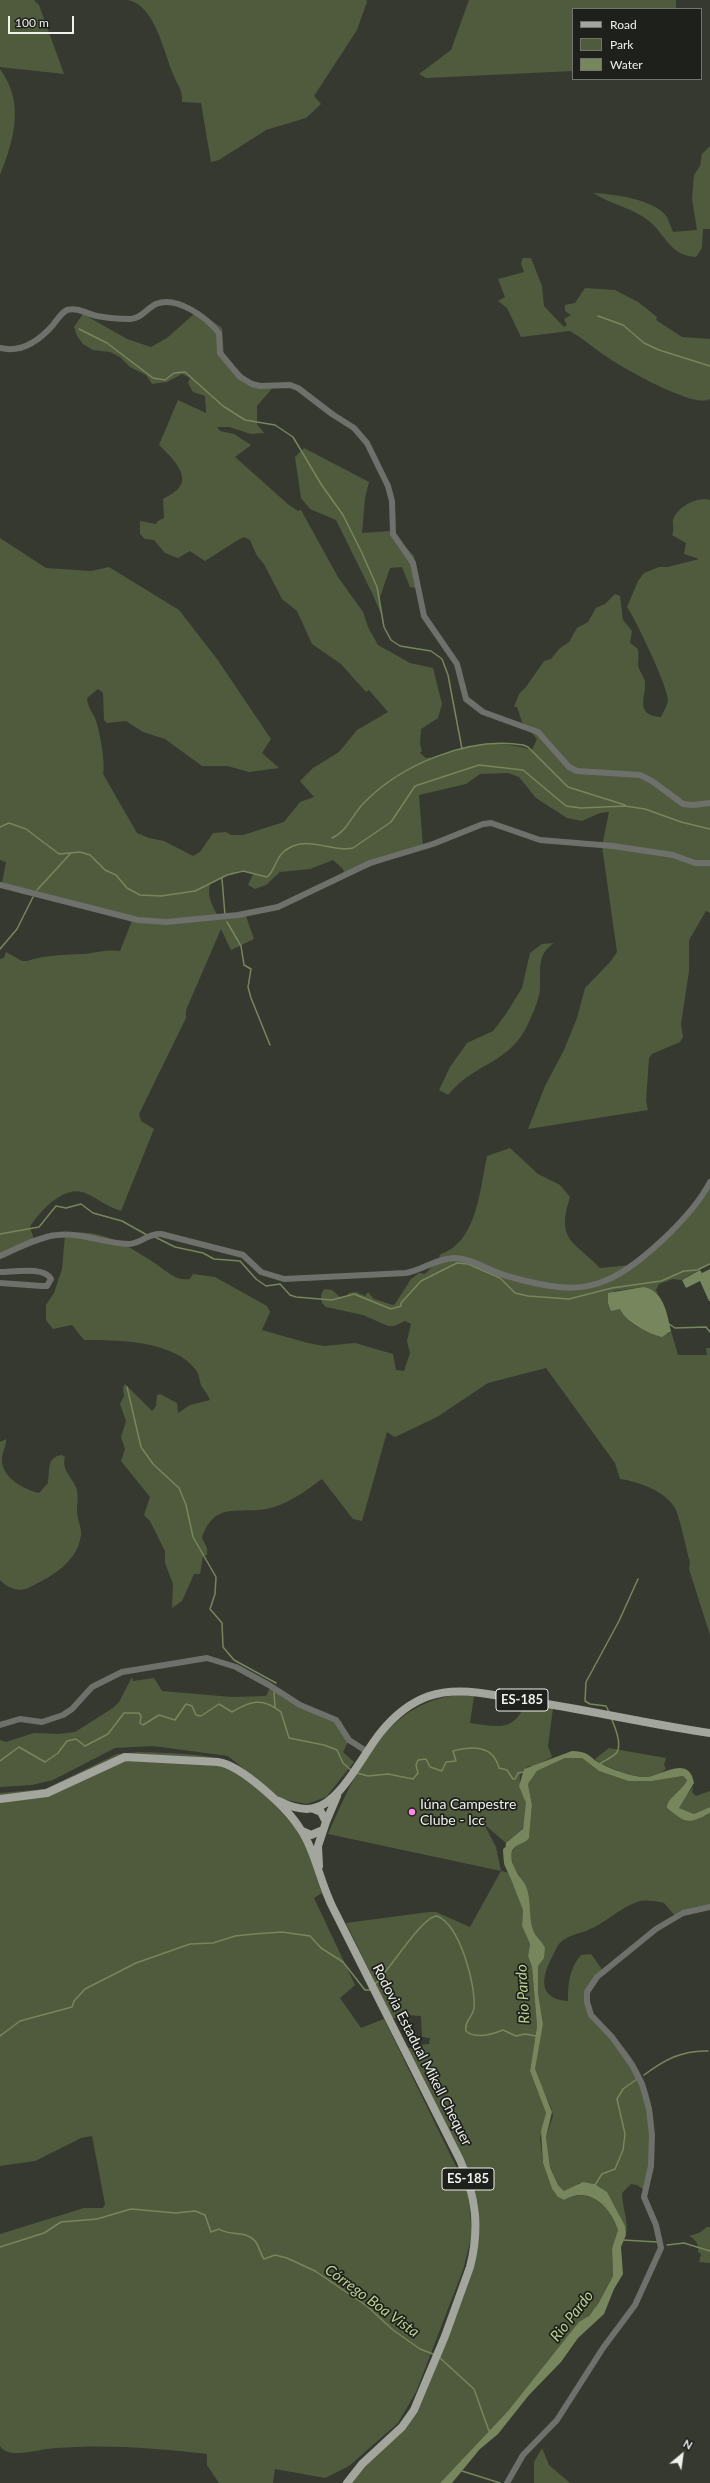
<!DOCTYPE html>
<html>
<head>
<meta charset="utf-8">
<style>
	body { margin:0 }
	#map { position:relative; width:710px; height:2483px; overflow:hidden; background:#363930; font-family:Lato,sans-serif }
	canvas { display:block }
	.legend { position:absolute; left:572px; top:8px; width:130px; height:72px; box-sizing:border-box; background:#1e201c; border:1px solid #72746f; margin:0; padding:5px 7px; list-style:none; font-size:12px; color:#eff1eb }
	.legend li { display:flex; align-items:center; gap:8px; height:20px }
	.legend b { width:20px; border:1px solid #72746f }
	.north { position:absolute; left:662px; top:2435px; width:40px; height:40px; -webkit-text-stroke:3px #1e201c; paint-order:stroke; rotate:29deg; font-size:11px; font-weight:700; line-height:16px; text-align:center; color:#eff1eb }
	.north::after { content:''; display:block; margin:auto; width:14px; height:18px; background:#eff1eb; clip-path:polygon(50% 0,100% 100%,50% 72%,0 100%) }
	.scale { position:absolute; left:8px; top:16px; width:66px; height:18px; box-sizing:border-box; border:2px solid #eff1eb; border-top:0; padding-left:5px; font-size:12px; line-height:14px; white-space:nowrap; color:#eff1eb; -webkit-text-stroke:3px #1e201c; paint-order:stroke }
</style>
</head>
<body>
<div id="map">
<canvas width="710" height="2483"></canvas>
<ul class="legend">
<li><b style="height:5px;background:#a3a69d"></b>Road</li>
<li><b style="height:11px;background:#505b3d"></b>Park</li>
<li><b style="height:11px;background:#77865d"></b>Water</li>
</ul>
<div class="north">N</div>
<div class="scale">100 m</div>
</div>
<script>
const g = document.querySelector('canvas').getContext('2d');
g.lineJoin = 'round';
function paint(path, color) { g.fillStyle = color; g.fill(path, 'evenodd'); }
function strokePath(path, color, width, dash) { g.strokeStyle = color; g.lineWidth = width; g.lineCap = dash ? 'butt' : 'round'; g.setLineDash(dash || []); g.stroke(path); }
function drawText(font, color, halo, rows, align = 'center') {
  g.font = font + ' Lato,sans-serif'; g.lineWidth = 3.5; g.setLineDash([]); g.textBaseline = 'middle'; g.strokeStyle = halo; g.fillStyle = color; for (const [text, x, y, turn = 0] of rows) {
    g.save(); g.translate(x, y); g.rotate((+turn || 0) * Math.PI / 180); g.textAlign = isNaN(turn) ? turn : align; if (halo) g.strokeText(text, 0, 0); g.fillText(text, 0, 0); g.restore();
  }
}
paint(new Path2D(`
	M0,0H34L39,5L64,74L0,67Z
	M128,0H366L367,2L357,30L314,96L321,104L306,118L266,130L219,160L211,162L201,103L182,102C183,89 177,85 173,74C164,53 155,5 128,0Z
	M469,0H676V9H573V71L426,78L419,74L451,50Z
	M0,69C25,103 14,140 0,175Z
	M710,146V229H703L702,248L696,257C669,255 667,236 649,221C633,208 610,204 593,193C612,194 655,199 667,217C669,222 671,227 673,232L697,230L692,199L694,175L700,166L702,154Z
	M523,258H531L542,286L544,306L564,327L567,325L564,319L571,315L565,311V305L575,303L585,288L615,290L638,302L657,317L656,320L682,337L710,339V399C695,409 625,369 610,359C596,350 584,339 570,331L521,337L507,308L498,301L505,297L498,279L524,272L521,263Z
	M83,314L127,339L151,347L167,338L194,314L203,315L222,328L224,356L242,374L252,382L275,385L257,406V424L264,433L251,434L229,427H217L220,431L234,434L251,445L235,457L289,505L298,511L301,510L338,577L363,612L368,627L378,645L410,663L433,668L442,704L438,718L421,729L420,744L422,751L420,753L426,758C441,757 448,753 462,749C487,741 507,743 532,750L537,739L522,722L517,707H514L519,694L526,687L544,661L551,659L559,649L569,642L577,628L588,622L596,608L605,604L615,594L620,596L623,620L632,631L630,643L638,649C639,655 638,660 638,665C639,671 644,676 645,682C646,698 634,715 661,717C663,712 668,705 668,700C668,687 635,618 627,607L638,581L644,573L659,567H668L699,559L684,554L686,543L672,535C675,529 672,525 673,520C677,507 697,496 710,500V913L706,911L689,940V971L681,1024L683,1037L680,1042L652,1054L649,1058L646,1101L648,1110L528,1129L545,1086L564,1050L577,1018L585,988L611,961L617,952L602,846L609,812L600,813L582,821L567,818L536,798L519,777L508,773L480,774L466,784L419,795L423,848L346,875L342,868L333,860L310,869L280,872L266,885L255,889L248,885L253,874L241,870L211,882C206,893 211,904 217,914L246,916L254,939L231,950L221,929L186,1010V1018L139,1114L141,1121L154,1129L121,1211C108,1207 97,1198 85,1193C64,1184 39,1212 30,1227L35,1243L0,1256V959L4,958L6,952L22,961H27C45,955 63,955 82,954C96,953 106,949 120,951L133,918L2,883L6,862L0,860V538L46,568L91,571L109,567L179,610L217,659L271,739L262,753L279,768L249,772L227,766H202L165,739L143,732L126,721L107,723L104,720L103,693L98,689L87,698C88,707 91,711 95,718C99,728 106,764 103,774L137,833L149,838L164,841L193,856L200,852L213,833L226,832L231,835H243L284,822L300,802L314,797L300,781L313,768L339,752L357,730L388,712L369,690L366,692L341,664L312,644L297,611L282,599L264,564L257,556L250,540L244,537L238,540L205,561L190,551L178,558L165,553L154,540L145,539L140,534V521L156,524L158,521L164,518L163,499C168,496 174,493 178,489C192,475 168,454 159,445L178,400L206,413L205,396L193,392L188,383L190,378L182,374L167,382L152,384L146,375L130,367L120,357L110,352L93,350L83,344L77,336L74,327Z
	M304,448L369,482L365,498L362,533L391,531L414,556L421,589L410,587L402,567L390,568L380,597L381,614L373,595L336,520L310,509L301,498L295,457Z
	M554,943C536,955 541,970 540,989C539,1000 533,1013 528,1024C510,1064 475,1062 448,1095L439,1090L450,1067L467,1043L493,1031L506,1014L522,988L530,953L542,944Z
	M510,1148L538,1174L560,1185L570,1197C556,1241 573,1240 600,1268L631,1265L645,1257L710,1186V1264L681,1280L673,1279L659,1284L656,1290L658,1294L643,1287L614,1291C623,1320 636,1334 668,1334L671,1331L678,1355H707L706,1348H710V1635L689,1569L690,1562C686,1549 680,1517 675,1508C664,1490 639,1482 620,1479L615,1463L546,1368L488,1383L437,1417L395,1437L387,1432L362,1521L353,1519L322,1479C308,1489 291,1502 274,1507C245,1517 215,1497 202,1538L207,1548V1555L203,1556L200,1574H194L182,1601L172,1608L173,1584L165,1563V1551L150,1521L144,1515L150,1497L121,1461L125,1449L121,1437L126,1421L120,1404L124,1396L123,1387L125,1384L152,1411L156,1406L157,1395L160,1394L177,1403L178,1413L190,1405L210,1400C208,1395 205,1391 202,1387C199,1382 200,1375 196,1370C173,1340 117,1340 84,1340L72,1325L53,1329L46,1320V1305L54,1293L62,1269L65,1235C97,1225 130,1247 156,1264C168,1272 175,1281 190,1279L193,1274L215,1277L267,1306L270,1312L262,1330L308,1343L324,1346L355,1343L393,1354L396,1370L404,1371L410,1353L407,1341L411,1324L405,1321L394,1326H388L363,1315L326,1307L322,1303L321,1295L324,1289L332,1290L341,1298L346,1297L349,1293L356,1292L365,1296L368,1292L374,1299L393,1305L395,1304L411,1279L419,1273L425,1274L441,1258L439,1256L441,1254C477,1242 480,1189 487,1156Z
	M6,1439C7,1443 3,1451 2,1457C0,1477 23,1489 39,1493L48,1483C50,1471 46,1457 62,1455L65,1457C61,1470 72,1477 76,1487C79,1495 77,1503 77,1511C77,1520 82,1527 81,1535C77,1563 52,1576 30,1587C20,1593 7,1588 0,1580V1442Z
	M132,1677L133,1681L154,1678L162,1691L232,1697L266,1696L272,1684L300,1702L341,1721L349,1740L343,1752L354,1762L326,1797L307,1804L281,1799L228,1756L153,1746L115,1748L53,1780L32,1785L0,1787V1740L6,1742L34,1733L58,1734L75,1732L113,1708L119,1702Z
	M457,1695L474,1696L470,1723C494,1726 513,1733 524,1706L527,1705L553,1708L548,1746L552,1757L534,1766H529C512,1775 523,1789 526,1803C527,1811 524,1823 522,1831L506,1843L484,1824L496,1847L501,1871L510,1873L523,1910L522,1926L530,1944L528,1956L532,1967L537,2026L530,2071L546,2113L540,2138L543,2163L552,2189L558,2197L564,2200C589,2186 610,2206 618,2230L612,2251L613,2276L595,2309L562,2344L508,2411L440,2483H347L398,2432L434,2364L479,2227C481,2187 462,2156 444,2121C431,2097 419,2073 406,2048L420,2049V2045L429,2044L430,2038L422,2037L421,2016L404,2015L402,2018H392L346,1923L429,1912H436L470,1927L501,1871L328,1834C355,1774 383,1704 457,1695Z
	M609,1748L666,1758L664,1765L666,1769C660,1774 653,1777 646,1777C635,1778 602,1766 595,1759Z
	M140,1752C162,1753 202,1753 222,1760C235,1764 291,1819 299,1833C310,1850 314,1874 322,1893L314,1898L355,1985L340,1998L361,2028L384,2019L468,2191L472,2234L463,2270L416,2392L398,2423L349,2466L325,2478L275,2469L273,2483H219L207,2465V2454C157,2448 106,2444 55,2448C40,2449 8,2460 0,2446V2234L84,2208H103L105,2204L92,2136L81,2138L35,2161L0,2166V1793L45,1789L117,1754Z
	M565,1758H582L599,1771L628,1781H652L683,1776L687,1780C683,1791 670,1797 667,1808L671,1811L705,1816L710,1813V1905L695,1907L676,1917L664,1903C657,1901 644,1899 637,1902C619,1908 606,1923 586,1931C577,1934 569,1935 561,1942C557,1945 555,1952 552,1957C541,1978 538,1999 568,2001C568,1984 569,1969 581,1955L591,1954L603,1971C595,1983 583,1998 592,2013C599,2025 616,2037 625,2049C659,2093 659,2140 647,2192L637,2185L631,2184L622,2193C622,2208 629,2220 626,2235C621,2221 610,2189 595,2184C590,2182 583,2183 579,2183L575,2188L564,2191L558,2185L550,2166L546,2137L553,2116L551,2107L535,2073V2058L543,2024L538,1993V1966L543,1944C524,1932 533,1901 524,1883C517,1870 512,1869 511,1853L518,1844L529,1838L532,1805L528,1784L537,1771Z
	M693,1787L692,1792L696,1796L710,1791V1807L694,1814L679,1808L680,1803Z
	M707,2227H710V2263L699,2262L701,2254L698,2252C699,2244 696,2240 689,2236L699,2233Z
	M542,2448L549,2465L570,2483H534V2462Z`), '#505b3d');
paint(new Path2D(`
	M710,1269V1301H709L700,1281L686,1288L682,1280L700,1270L702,1273Z
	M643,1287C664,1290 667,1314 671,1331L662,1337C647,1333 627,1323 620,1309L611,1311L608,1303V1293Z
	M572,1751C592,1752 587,1757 602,1764C610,1769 636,1778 646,1777C659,1777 689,1753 694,1783L679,1808L694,1814L710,1807V1813C687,1825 686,1823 667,1808C666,1799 684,1789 687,1780L683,1776L652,1781H628L599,1771L582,1758H565L537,1771L528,1784L532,1805L529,1838C525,1844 516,1843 512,1851C506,1864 519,1874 525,1884C532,1898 528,1916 533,1930C536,1938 542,1941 545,1948L544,1958L538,1966V1993L543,2024L535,2069L552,2112L546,2137L550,2167L558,2185L564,2191L583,2182L595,2184L607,2192L625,2226L626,2235L621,2247L623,2274L614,2289L604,2314L578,2338L561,2362L529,2395L498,2434L480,2449L452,2483H440L508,2411L579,2322L589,2316L598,2304L613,2276L612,2249L618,2230C610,2206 589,2185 564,2200L558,2197L552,2189L543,2163L541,2131L546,2113L530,2071L537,2026L532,1967L528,1956L530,1944L522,1926L523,1910L511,1879L505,1853L506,1843L523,1829L526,1803L519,1786L524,1769Z`), '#77865d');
strokePath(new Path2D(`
	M598,316L623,325L644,343L659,350L710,366
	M79,329L107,343L153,378L165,380L174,373L185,372L223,406L245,420L275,425L293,437L321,484L343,515L362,553L377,587L384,627L391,640L400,646L431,651L442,659L448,675L462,749
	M0,827L9,823L26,829L59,854L80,852L90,855L105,870L116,875L127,888L140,895L161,896L195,891L227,875L243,871L267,877C276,870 276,854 289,848C311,836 335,853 353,848L391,822L415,786L479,765L523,770L566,806L581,808L625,806L645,809L681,822L710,829
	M332,838C346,832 352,816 362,805C399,765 469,736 523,745L528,747L568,787L625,805
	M222,879L225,915
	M37,890L71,853
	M227,922L241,946L244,965L251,969L248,987L251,998L270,1045
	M0,949L17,929L33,897
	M0,1234L39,1227L56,1206L66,1208L81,1204L93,1213L122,1221L147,1235
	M155,1237L175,1247L203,1253L214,1259L240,1261L256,1279L266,1286L280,1284L290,1295L296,1297L332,1300L354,1294L391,1309L401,1306V1303L421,1281L457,1263L468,1264L500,1278L515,1293L528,1296L569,1299L612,1288L661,1281L684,1271L697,1270L710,1264
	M669,1324L675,1328L706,1327L710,1332
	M127,1387L141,1447L153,1464L179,1488L186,1505L193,1537L216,1577L215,1594L210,1609L222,1623L223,1647L234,1660L276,1683
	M274,1692L275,1707
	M609,1712L606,1706L590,1704L585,1701L586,1682L619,1621L638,1579
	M0,1761L19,1747L45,1762L58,1753L67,1741L76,1739L85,1746L108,1734L124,1713H139L141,1716L140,1723L143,1725L159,1715L175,1720L186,1704L192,1706L196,1715L201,1716L219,1704L232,1712C250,1701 263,1697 281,1712L289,1738L324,1745L337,1750L343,1763L352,1771
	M598,1765C603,1761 614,1757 617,1752C622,1744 615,1727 612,1720
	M357,1773L368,1776L388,1774L413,1779L418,1773L416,1765L418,1760L426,1759L430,1767L442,1771L446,1762L456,1761L453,1751C473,1746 493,1745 499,1768L507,1770L513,1779H515L518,1773L523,1772
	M375,1984C388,1972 422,1916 437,1916C460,1925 476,1985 474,2008C473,2017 464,2021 466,2031C476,2040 493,2034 503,2030L516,2036L525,2034L536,2036
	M0,2036L20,2021L72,2007L74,2001L85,1989L136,1963L190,1944L213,1943L235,1936L254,1934L282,1932L310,1936L321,1948L343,1962L365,1990H370
	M644,2075C664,2060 682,2050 708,2051
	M595,2185L602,2174L615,2169L623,2150L625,2134L617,2099L623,2089L637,2079
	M623,2240L657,2242
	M667,2245L684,2243L710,2251
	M0,2247L44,2233L61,2222L97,2219L131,2209L176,2213L195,2211L205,2215L211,2232L219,2229C229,2236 245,2230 255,2241C259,2246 260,2253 264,2259L275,2255L287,2258L315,2271L367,2306L393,2330L420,2349L433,2354
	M440,2358L474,2389L489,2431
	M462,2471L500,2483`), '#77865d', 1.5);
strokePath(new Path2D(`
	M507,1851L508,1863L514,1876`), '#77865d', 8);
strokePath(new Path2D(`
	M0,348C21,353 39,341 53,325C57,320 61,313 67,310C78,307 87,314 97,316C107,318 119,319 130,319C141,319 147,308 156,304C177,295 207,318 219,333L220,353L240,377L252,384L260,386L290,385L298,388L332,414L354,428L367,443L388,486L392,501L393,534L413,563L424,616L457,664L466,699L483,712L538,732L569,767L577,771L640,775L652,781L683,804L693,805L710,803
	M0,885L138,920L166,922L238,915L278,907L370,863L433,844L483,824L491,823L540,840L613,846L673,855L695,863H710
	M0,1256C16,1249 41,1236 57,1235C82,1232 106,1244 130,1244C142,1243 148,1233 161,1234L243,1255L261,1272L284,1279L406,1273C423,1270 437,1258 455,1258C473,1259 489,1271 507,1276C521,1280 536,1284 551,1286C567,1289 584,1288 599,1283C635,1272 693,1215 710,1182
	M0,1272C13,1272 45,1266 51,1279L47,1286H42L0,1283
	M0,1725L20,1719L42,1722L63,1715L72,1709L92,1687L122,1672L207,1658L236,1667L269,1685L300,1705L336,1720L349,1740L366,1751
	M507,2483L523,2455L557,2420L603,2348L635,2305L661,2248L656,2225L644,2197L651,2166L652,2135L649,2109L642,2084L632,2065L612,2037L591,2015L587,2002V1992L597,1977L656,1929L683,1913L710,1907`), '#6e706b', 6);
strokePath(new Path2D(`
	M0,1799L47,1793L125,1757L218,1762C241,1765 286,1807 299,1827C315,1849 320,1883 333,1908C375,1992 418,2076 460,2160C476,2196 480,2228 470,2267L445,2336L414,2410L402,2427L362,2464L347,2483
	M279,1801C289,1806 303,1811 314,1808C341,1803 364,1752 381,1732C394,1716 409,1703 429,1696C458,1686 493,1695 522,1700C585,1709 647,1724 710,1733
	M314,1809L321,1812L326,1822L318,1846L319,1866
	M326,1822L337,1796
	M302,1831L311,1835L323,1830`), '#a3a69d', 8);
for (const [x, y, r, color] of [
	[412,1812,4,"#fb87e6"]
]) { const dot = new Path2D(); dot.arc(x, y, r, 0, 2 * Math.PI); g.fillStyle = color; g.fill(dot); strokePath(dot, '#1e201c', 1.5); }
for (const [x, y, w] of [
	[522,1700,52],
	[468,2179,52]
]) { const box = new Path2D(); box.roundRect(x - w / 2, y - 11, w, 22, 3); g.fillStyle = '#1e201c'; g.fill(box); strokePath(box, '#eff1eb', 1); }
drawText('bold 13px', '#eff1eb', null, [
	["ES-185",522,1700],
	["ES-185",468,2179]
]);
drawText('14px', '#eff1eb', '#1e201c', [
	["Iúna Campestre",420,1804],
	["Clube - Icc",420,1820]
], 'left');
drawText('14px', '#eff1eb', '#1e201c', [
	["Rodovia Estadual Mikell Chequer",422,2055,63]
]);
drawText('italic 15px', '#bbd290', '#1e201c', [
	["Rio Pardo",523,1994,-93],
	["Córrego Boa Vista",372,2301,36],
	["Rio Pardo",572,2316,-52]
]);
</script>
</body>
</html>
